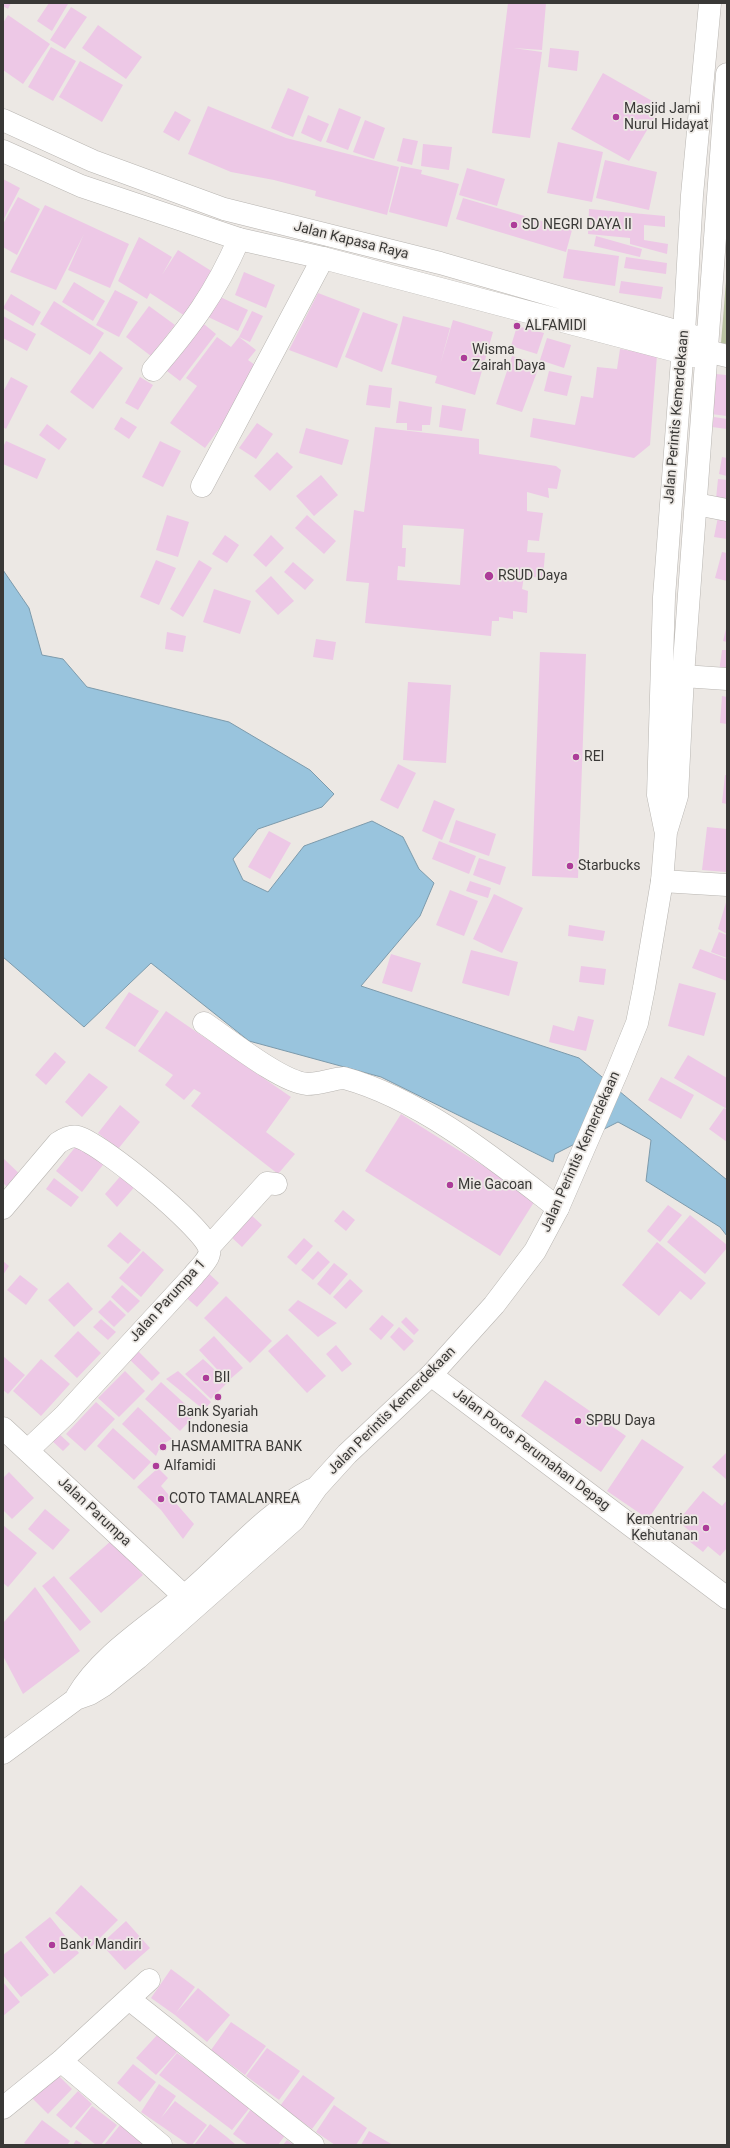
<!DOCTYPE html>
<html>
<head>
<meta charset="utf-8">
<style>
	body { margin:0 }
	#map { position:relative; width:730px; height:2148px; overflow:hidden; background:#ece8e4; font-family:Roboto,sans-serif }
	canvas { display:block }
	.frame { position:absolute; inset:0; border:4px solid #393836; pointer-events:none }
</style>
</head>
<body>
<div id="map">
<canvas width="730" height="2148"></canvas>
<div class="frame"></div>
</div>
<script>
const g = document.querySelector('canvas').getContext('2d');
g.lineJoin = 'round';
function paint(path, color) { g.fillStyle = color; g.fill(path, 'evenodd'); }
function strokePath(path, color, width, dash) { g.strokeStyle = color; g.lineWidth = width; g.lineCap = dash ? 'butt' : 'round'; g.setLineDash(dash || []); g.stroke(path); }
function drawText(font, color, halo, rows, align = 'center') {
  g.font = font + ' Roboto,sans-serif'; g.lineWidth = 3.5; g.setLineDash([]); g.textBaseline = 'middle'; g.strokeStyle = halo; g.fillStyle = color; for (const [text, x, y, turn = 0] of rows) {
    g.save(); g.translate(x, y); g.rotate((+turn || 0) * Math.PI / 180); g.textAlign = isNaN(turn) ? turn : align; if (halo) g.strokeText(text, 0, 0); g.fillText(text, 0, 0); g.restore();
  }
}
paint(new Path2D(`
	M727,269V344L721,343Z`), '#bac3a2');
const water = new Path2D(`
	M3,570L29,608L42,655L63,659L87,687L229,722L310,770L334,794L322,807L258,829L233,859L243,880L268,892L304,846L372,821L403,837L419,869L434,883L420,916L361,986L579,1058L727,1180V1236L720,1227L646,1181L651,1140L618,1122L555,1154L553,1162L381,1077L249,1041L151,963L84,1027L3,957Z`);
paint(water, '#99c4dd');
strokePath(water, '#7c9aab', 1);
paint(new Path2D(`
	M3,3H11L8,9L3,6Z
	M49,3L68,4L52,31L37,21Z
	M508,3H546L542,50L513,48L542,52L530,138L492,133Z
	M71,7L87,17L65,49L50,40Z
	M8,15L50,44L23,84L3,70V23Z
	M98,25L142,57L126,79L82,48Z
	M51,47L76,61L53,101L28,87Z
	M550,48L579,51L577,71L548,67Z
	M80,61L123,85L102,122L59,97Z
	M603,73L661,106L629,161L571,129Z
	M288,88L309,97L293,137L271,128Z
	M208,106L286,138L399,167L387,215L315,196L316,191L274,180L231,172L188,154Z
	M339,108L361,117L348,150L326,142Z
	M175,111L191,120L179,141L163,132Z
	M308,115L329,124L321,142L301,133Z
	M365,120L385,128L374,159L353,152Z
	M403,138L418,141L412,165L397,161Z
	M558,142L603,152L592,202L547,193Z
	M423,144L452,147L449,170L421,166Z
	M605,160L657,172L649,210L596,198Z
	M401,166L422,170L421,174L459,184L447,227L389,212Z
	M467,168L505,179L497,206L459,195Z
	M3,179L20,188L3,221Z
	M18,197L40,209L17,255L3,247V224Z
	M463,198L572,230L566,252L456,219Z
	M45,205L129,244L110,288L68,270L84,234L56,290L10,272Z
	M589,209L665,216V227L644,225V240L668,244L667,254L630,244V238L588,234Z
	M596,236L642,249L640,257L594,246Z
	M139,237L172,257L162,275L178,250L213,272L185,316L150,293L147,299L118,281Z
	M568,249L619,256L615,286L563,278Z
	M626,257L667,263L666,274L624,268Z
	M244,272L275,285L266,308L235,295Z
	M621,281L663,287L661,299L619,293Z
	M74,282L105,301L93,321L62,302Z
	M115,290L138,302L119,337L96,325Z
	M318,293L360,309L337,368L289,350Z
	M11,294L41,312L33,326L3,308Z
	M216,295L248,310L238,331L206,316Z
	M54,301L104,333L90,355L40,324Z
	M149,306L175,325L151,356L126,337Z
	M252,311L263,316L250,342L239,337Z
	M363,312L398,324L382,372L345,357Z
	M3,316L36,334L27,351L3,338Z
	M403,316L450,328L440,365L453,320L493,332L475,395L435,383L437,376L391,364Z
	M199,320L216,334L180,381L163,368Z
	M517,326L544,333L537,354L511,346Z
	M217,337L231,347L239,337L256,350L248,360L262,370L205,448L170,423L197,386L186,378Z
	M547,338L571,345L564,368L540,360Z
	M620,349L657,355L650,445L634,458L530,437L533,418L575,425L581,396L593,398L597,367L617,369Z
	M100,351L123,368L93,409L70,392Z
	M512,356L540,364L522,412L496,404Z
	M549,371L572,376L567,396L544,391Z
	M727,371V416L711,414L716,374L726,375Z
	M11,377L28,386L6,429L3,427V392Z
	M140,377L153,385L138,410L125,403Z
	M369,385L392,388L390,408L366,405Z
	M399,401L432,407L430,425H422V431L407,430V423H396Z
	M442,405L466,409L462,431L439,427Z
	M121,417L137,427L129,439L114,429Z
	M714,417L727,419V429L712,427Z
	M257,423L273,434L256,459L239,448Z
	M47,424L67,439L59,450L39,435Z
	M375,427L479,439V454L556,466L561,470L557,489L548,488L549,498L527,492V511L543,513L539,541L528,540L527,552L545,553L543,578L524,576L522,589L528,591L527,613L513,611V619L499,617V621H492L491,636L365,623L369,583L346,581L354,510L364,512ZM403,525L464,529L460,585L397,580L398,566L405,567L406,548H402Z
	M306,428L349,440L342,465L299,453Z
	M6,441L46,459L37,479L3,464V447Z
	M160,441L181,451L163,487L142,477Z
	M277,452L293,467L270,491L254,476Z
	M722,457L727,458V476L719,474Z
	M321,475L338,495L314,516L296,496Z
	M718,479L727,480V500L716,499Z
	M719,512L727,513V539L714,537Z
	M167,515L189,522L178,557L156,550Z
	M307,515L336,541L324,554L295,528Z
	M225,535L239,545L227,563L212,554Z
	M271,535L284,548L266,567L253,555Z
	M722,552L727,553V581L715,578Z
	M156,560L176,568L159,605L140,597Z
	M199,560L212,568L183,617L170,609Z
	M293,562L314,580L305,590L284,572Z
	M271,576L294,601L278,615L255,591Z
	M214,589L251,601L240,634L203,622Z
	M727,625V642L723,641Z
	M167,632L186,636L183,652L165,649Z
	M316,639L336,642L333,660L313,657Z
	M722,650H727V673L719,672Z
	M540,652L586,654L578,878L532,876Z
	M408,682L451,685L446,763L403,760Z
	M722,696L727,697V724L720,723Z
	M398,764L416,773L398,809L380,800Z
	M725,775H727V804L722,803Z
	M434,800L455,809L442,840L422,831Z
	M456,820L496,834L489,856L449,842Z
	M707,827L727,829L726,872L702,870Z
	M269,831L291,843L270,879L248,867Z
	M439,841L476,856L469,874L432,859Z
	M479,858L506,867L500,885L473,875Z
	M470,881L491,888L488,898L466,891Z
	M450,890L478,901L464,936L436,925Z
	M494,894L523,908L502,953L473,939Z
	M727,899V934L718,929Z
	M569,925L605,931L603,941L568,936Z
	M719,932L727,935V958L711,952Z
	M700,949L727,959V981L692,968Z
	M471,950L518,962L509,996L462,983Z
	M391,954L421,963L412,992L382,983Z
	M581,966L606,969L604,985L579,982Z
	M679,983L716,993L704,1036L668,1026Z
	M129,992L159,1011L135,1047L105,1028Z
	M166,1011L291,1097L266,1132L295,1154L278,1174L191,1106L201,1093L194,1089L184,1100L165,1085L173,1075L138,1051Z
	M578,1016L594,1020L586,1051L549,1042L553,1025L574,1031Z
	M55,1052L66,1062L46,1085L35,1075Z
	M688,1055L727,1078V1109L674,1078Z
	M89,1073L108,1087L82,1117L65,1102Z
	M661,1077L694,1095L681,1119L648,1100Z
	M120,1105L140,1122L118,1149L98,1133Z
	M724,1108L727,1110V1142L709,1129Z
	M401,1114L536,1199L500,1256L365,1171Z
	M81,1140L106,1161L82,1192L56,1171Z
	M3,1158L26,1180L14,1193L3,1183Z
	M124,1172L138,1183L117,1207L105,1194Z
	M54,1178L79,1197L71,1207L46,1189Z
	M668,1205L682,1215L660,1242L647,1231Z
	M343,1210L355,1220L346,1231L334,1221Z
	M250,1214L262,1225L242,1247L230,1236Z
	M690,1215L727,1245V1248L705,1274L667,1242Z
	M120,1232L141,1250L128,1264L107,1246Z
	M304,1238L313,1246L296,1265L287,1257Z
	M657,1242L706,1283L691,1300L680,1291L659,1316L622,1285Z
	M143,1251L164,1270L141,1297L119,1278Z
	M318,1251L330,1262L313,1280L301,1270Z
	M3,1261L9,1266L3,1275Z
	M334,1263L348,1274L330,1295L317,1284Z
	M205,1270L219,1283L197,1307L183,1295Z
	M20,1275L38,1289L26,1305L7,1290Z
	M350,1279L363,1291L346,1309L333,1297Z
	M68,1282L93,1309L74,1327L48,1300Z
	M122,1285L140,1301L128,1313L111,1297Z
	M226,1296L272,1341L250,1363L204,1318Z
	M110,1300L126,1315L114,1327L98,1312Z
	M298,1300L337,1323L318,1337L288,1310Z
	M382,1315L394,1325L381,1340L369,1329Z
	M406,1317L419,1330L414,1335L401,1322Z
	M101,1319L116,1332L108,1340L93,1327Z
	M399,1327L414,1341L404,1351L390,1337Z
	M78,1331L101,1353L77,1378L54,1356Z
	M287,1334L326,1376L307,1393L268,1351Z
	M214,1336L243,1368L228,1381L199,1350Z
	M336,1345L352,1364L342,1372L326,1354Z
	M138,1351L160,1373L152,1381L130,1360Z
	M3,1356L25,1375L8,1394L3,1390Z
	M41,1359L70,1384L41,1416L13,1391Z
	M203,1359L228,1382L211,1399L185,1374Z
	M125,1371L145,1391L119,1417L98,1398Z
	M178,1371L211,1402L204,1410L166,1379Z
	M545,1380L626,1436L601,1472L521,1416Z
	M161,1382L196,1414L180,1431L145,1399Z
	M96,1402L115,1419L85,1451L66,1434Z
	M138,1407L172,1439L161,1445L156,1456L122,1424Z
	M113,1428L151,1462L134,1480L97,1446Z
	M57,1432L70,1444L63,1451L50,1439Z
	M642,1439L684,1467L648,1519L607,1491Z
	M727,1452V1480L712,1467Z
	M158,1468L168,1478L161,1486L194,1524L183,1539L161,1510L137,1487Z
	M9,1472L34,1498L12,1519L3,1510V1478Z
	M703,1491L722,1506L727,1500V1548L720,1556L708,1546L703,1552L689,1541L694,1535L678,1521Z
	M45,1509L70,1530L53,1550L28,1529Z
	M3,1525L37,1553L8,1587L3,1583Z
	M112,1540L143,1575L101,1613L69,1578Z
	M54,1576L91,1622L80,1631L42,1586Z
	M35,1587L80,1651L23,1694L3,1656V1623Z
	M81,1885L118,1920L91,1947L55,1913Z
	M50,1917L79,1953L54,1974L25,1937Z
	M126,1921L150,1948L125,1970L101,1944Z
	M21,1941L49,1975L21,1997L3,1975V1955Z
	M171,1969L195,1987L176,2013L198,1988L230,2015L207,2042L175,2015L151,1998Z
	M3,1982L20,2002L3,2016Z
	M231,2022L266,2046L245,2075L211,2050Z
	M158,2034L177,2052L156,2075L136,2058Z
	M267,2048L300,2071L279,2100L246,2076Z
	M177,2053L251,2106L232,2130L159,2075Z
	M133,2064L156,2082L140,2102L117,2083Z
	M55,2072L72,2089L48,2114L31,2097Z
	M303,2075L335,2098L312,2129L280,2106Z
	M159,2084L176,2096L161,2118L175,2101L207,2125L192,2145H189L141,2112Z
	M78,2091L92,2104L71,2128L56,2115Z
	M334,2105L367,2128L356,2145H335L316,2132Z
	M92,2106L117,2125L101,2145H96L75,2128Z
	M251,2109L286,2134L278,2145H248L233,2134Z
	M42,2120L70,2141L67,2145H27L24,2143Z
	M210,2124L227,2137L236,2145H194Z
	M120,2125L142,2142L140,2145H104Z
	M369,2131L393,2145H361Z
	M76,2140L84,2145H73Z
	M287,2140L294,2145H283Z`), '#edc8e6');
const minor = new Path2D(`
	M153,370C191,326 215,294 239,239
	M202,486L323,258
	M696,504L727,510
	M683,676L727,679
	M662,881L727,885
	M204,1023C228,1039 281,1082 307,1084C320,1084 331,1079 344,1078C421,1099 496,1160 558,1208
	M3,1208L58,1143C64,1139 71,1135 78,1137C102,1144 202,1226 209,1248C212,1258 198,1269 193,1276L65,1415L28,1450
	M209,1247L267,1183L276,1184
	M431,1375L727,1598
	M3,1428L184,1596
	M129,1999L313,2145
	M61,2061L161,2145
	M3,2108L61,2061L149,1980`);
const major = new Path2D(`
	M707,351L727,356`);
const highway = new Path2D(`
	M3,120L93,161L224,209L440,263L697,337
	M3,151L81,186L239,239L323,258L695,356
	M665,829L658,795L664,597L684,333L692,195L710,3
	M77,1696C101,1655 148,1627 183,1597C226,1562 262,1515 311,1490
	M3,1753L76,1699L90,1694L103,1686L138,1658L294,1520L317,1487L347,1454L431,1375L494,1305L535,1251L558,1208L617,1072L637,1023L644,988L662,881L666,832L677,796L683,676L727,74`);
strokePath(minor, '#b8b5b1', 23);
strokePath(major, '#b8b5b1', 23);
strokePath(highway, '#b8b5b1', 23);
strokePath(minor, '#fff', 22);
strokePath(major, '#fff', 22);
strokePath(highway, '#fff', 22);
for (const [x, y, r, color] of [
	[616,117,4,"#ad3c99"],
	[514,225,4,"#ad3c99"],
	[517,326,4,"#ad3c99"],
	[464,358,4,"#ad3c99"],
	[489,576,5,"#ad3c99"],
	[576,757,4,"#ad3c99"],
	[570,866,4,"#ad3c99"],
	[450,1185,4,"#ad3c99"],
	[206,1378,4,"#ad3c99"],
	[218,1397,4,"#ad3c99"],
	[578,1421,4,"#ad3c99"],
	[163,1447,4,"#ad3c99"],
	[156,1466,4,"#ad3c99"],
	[161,1499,4,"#ad3c99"],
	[706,1528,4,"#ad3c99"],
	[52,1945,4,"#ad3c99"]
]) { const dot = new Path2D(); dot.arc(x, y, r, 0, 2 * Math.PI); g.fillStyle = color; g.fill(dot); strokePath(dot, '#ece8e4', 1.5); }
drawText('14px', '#393836', '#ece8e4', [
	["Masjid Jami",624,109],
	["Nurul Hidayat",624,125],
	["SD NEGRI DAYA II",522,225],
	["ALFAMIDI",525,326],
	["Wisma",472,350],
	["Zairah Daya",472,366],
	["RSUD Daya",498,576],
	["REI",584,757],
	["Starbucks",578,866],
	["Mie Gacoan",458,1185],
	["BII",214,1378],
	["Bank Syariah",218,1412,"center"],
	["Indonesia",218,1428,"center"],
	["SPBU Daya",586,1421],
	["HASMAMITRA BANK",171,1447],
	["Alfamidi",164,1466],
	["COTO TAMALANREA",169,1499],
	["Kementrian",698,1520,"right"],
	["Kehutanan",698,1536,"right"],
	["Bank Mandiri",60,1945]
], 'left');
drawText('14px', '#393836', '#ece8e4', [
	["Jalan Kapasa Raya",351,241,14],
	["Jalan Perintis Kemerdekaan",677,417,-85],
	["Jalan Perintis Kemerdekaan",581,1152,-66],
	["Jalan Parumpa 1",168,1301,-48],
	["Jalan Perintis Kemerdekaan",392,1411,-45],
	["Jalan Poros Perumahan Depag",531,1450,37],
	["Jalan Parumpa",94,1512,43]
]);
</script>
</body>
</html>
